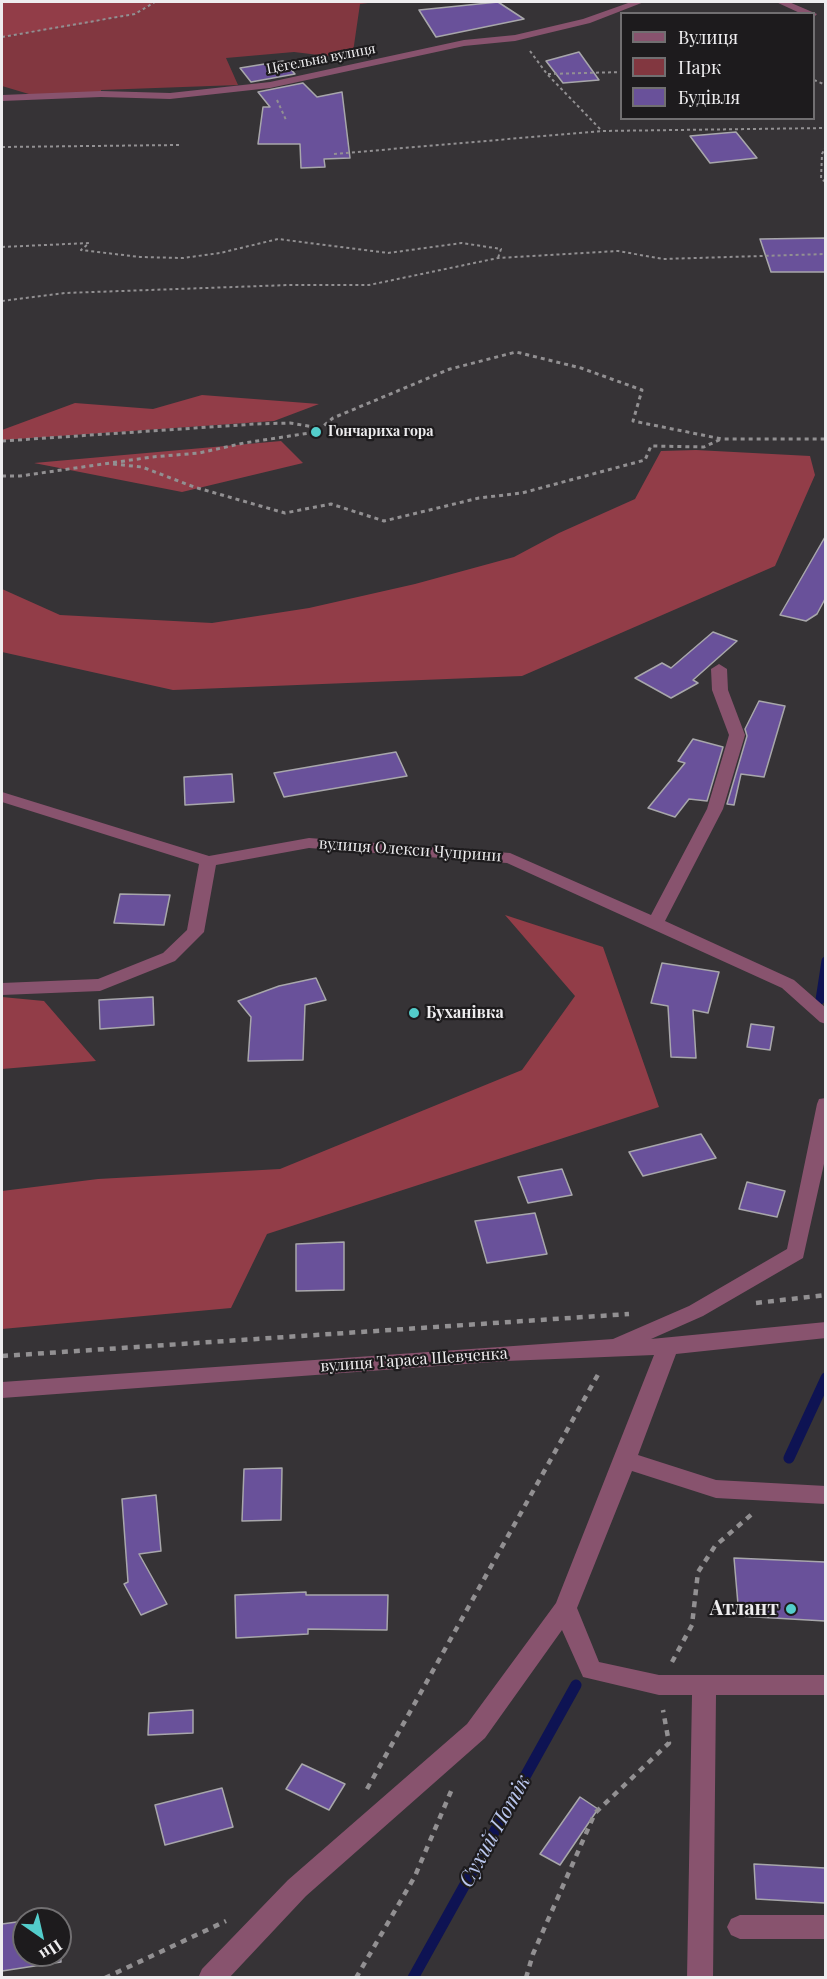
<!DOCTYPE html>
<html>
<head>
<meta charset="utf-8">
<style>
	body { margin:0 }
	#map { position:relative; width:827px; height:1979px; overflow:hidden; background:#363336; font-family:"Playfair Display",serif }
	canvas { display:block }
	.frame { position:absolute; inset:0; border:3px solid #eeedef; pointer-events:none }
	.legend { position:absolute; left:620px; top:12px; width:195px; height:108px; box-sizing:border-box; background:#1d1b1d; border:2px solid #716f71; margin:0; padding:8px 10px; list-style:none; font-size:18px; color:#eeedef }
	.legend li { display:flex; align-items:center; gap:12px; height:30px }
	.legend b { width:30px; border:2px solid #716f71 }
	.north { position:absolute; left:12px; top:1907px; width:60px; height:60px; box-sizing:border-box; background:#1d1b1d; border:2px solid #716f71; border-radius:50%; rotate:146deg; font-size:16px; font-weight:700; line-height:24px; text-align:center; color:#eeedef }
	.north::after { content:''; display:block; margin:auto; width:21px; height:27px; background:#53cdcb; clip-path:polygon(50% 0,100% 100%,50% 72%,0 100%) }
</style>
</head>
<body>
<div id="map">
<canvas width="827" height="1979"></canvas>
<div class="frame"></div>
<ul class="legend">
<li><b style="height:8px;background:#88536e"></b>Вулиця</li>
<li><b style="height:16px;background:#823740"></b>Парк</li>
<li><b style="height:16px;background:#69519a"></b>Будівля</li>
</ul>
<div class="north">Пн</div>
</div>
<script>
const g = document.querySelector('canvas').getContext('2d');
g.lineJoin = 'round';
function paint(path, color) { g.fillStyle = color; g.fill(path, 'evenodd'); }
function strokePath(path, color, width, dash) { g.strokeStyle = color; g.lineWidth = width; g.lineCap = dash ? 'butt' : 'round'; g.setLineDash(dash || []); g.stroke(path); }
function drawText(font, color, halo, rows, align = 'center') {
  g.font = font + ' "Playfair Display",serif'; g.lineWidth = 4.5; g.setLineDash([]); g.textBaseline = 'middle'; g.strokeStyle = halo; g.fillStyle = color; for (const [text, x, y, turn = 0] of rows) {
    g.save(); g.translate(x, y); g.rotate((+turn || 0) * Math.PI / 180); g.textAlign = isNaN(turn) ? turn : align; if (halo) g.strokeText(text, 0, 0); g.fillText(text, 0, 0); g.restore();
  }
}
paint(new Path2D(`
	M155,2H376L360,4L352,59L294,52L226,58L238,85L101,90V94L39,97L2,86V37L81,25L135,14Z`), '#823740');
paint(new Path2D(`
	M2,2H155L135,14L81,25L2,37Z
	M202,395L319,404L274,421L2,440V430L75,403L153,409Z
	M281,441L303,463L182,492L34,463Z
	M696,450L810,456L815,475L775,566L522,676L173,690L2,652V589L60,615L212,623L309,608L415,584L514,557L559,533L635,499L661,451Z
	M505,915L603,947L659,1107L267,1234L231,1308L2,1329V1191L98,1179L280,1169L522,1070L575,996Z
	M2,997L44,1001L96,1061L2,1069Z`), '#923d48');
strokePath(new Path2D(`
	M820,1000L826,961`), '#0e1353', 9);
strokePath(new Path2D(`
	M789,1458L826,1378
	M413,1978L576,1685`), '#0e1353', 11);
const building = new Path2D(`
	M498,2L524,19L436,37L419,10Z
	M579,52L599,80L563,83L546,61Z
	M283,61L295,74L251,82L240,68Z
	M303,83L317,97L342,92L350,158L324,159L325,167L301,168L300,144H258L263,107H270L258,92Z
	M736,132L757,158L710,163L690,136Z
	M825,238V272H771L760,239Z
	M825,537V599L817,614L806,621L780,615Z
	M713,632L737,641L693,680L698,683L671,698L635,678L662,663L671,668Z
	M759,701L785,706L764,777L741,774L734,805L727,804L747,736L745,729Z
	M693,739L723,747L707,801L689,799L675,817L648,808L685,763L678,761Z
	M396,752L407,776L284,797L274,773Z
	M232,774L234,802L185,805L184,777Z
	M120,894L170,895L164,925L114,923Z
	M662,963L719,972L708,1013L693,1010L696,1058L671,1057L668,1006L651,1003Z
	M316,978L326,1000L305,1005L303,1060L248,1061L251,1017L238,1001L279,986Z
	M153,997L154,1025L100,1029L99,1000Z
	M751,1024L774,1027L770,1050L747,1047Z
	M701,1134L716,1158L643,1176L629,1152Z
	M562,1169L572,1195L528,1203L518,1177Z
	M747,1182L785,1191L777,1217L739,1209Z
	M535,1213L547,1254L487,1263L475,1221Z
	M344,1242V1290L296,1291V1244Z
	M282,1468L281,1520L242,1521L244,1469Z
	M156,1495L161,1551L139,1554L167,1604L141,1615L124,1584L128,1582L122,1499Z
	M734,1558L825,1562V1621L739,1616Z
	M306,1592V1595H388L387,1630L308,1629V1634L236,1638L235,1595Z
	M193,1710V1733L148,1735L149,1713Z
	M302,1764L345,1784L329,1810L286,1789Z
	M222,1788L233,1827L165,1845L155,1805Z
	M580,1797L598,1809L560,1865L540,1854Z
	M754,1864L825,1868V1903L756,1899Z
	M24,1921V1955H60V1941L61,1962L2,1971V1924Z`);
paint(building, '#69519a');
strokePath(building, '#a8a7ab', 1.5);
strokePath(new Path2D(`
	M2,37L135,14L155,2
	M530,51L547,74L601,130
	M548,74L622,72
	M814,80L826,85
	M277,100L286,120
	M826,146L822,154L821,179L826,182
	M2,147L179,145
	M334,154L602,131L826,128
	M2,247L89,243L81,250L140,257L183,258L220,253L278,239L388,253L462,243L501,249L498,258
	M2,301L65,293L289,285H369L498,258L618,251L663,259L826,254`), '#929092', 2, [3, 3]);
strokePath(new Path2D(`
	M2,441L255,424L290,423L320,428
	M113,464L142,467L194,487L285,513L331,504L384,521L479,498L522,493L645,460L651,446L704,447L721,439
	M2,476H20L152,457L199,453L244,443L316,432L333,418L450,369L516,352L581,368L642,390L633,421L722,439H826`), '#929092', 3, [4, 4]);
strokePath(new Path2D(`
	M756,1303L826,1295
	M2,1356L629,1314
	M672,1662L692,1625L698,1572L715,1546L752,1514
	M367,1789L600,1371
	M105,1978L226,1921
	M356,1978L415,1876L452,1789
	M526,1978L533,1954L595,1813L669,1743L663,1710`), '#929092', 4.5, [6, 6]);
paint(new Path2D(`
	M631,2H644L590,23L515,41L464,46L270,88L170,99L101,97L2,101V95L101,91L170,93L270,82L464,40L515,35L583,19Z
	M776,2H789L817,14L814,17V14H802Z
	M719,664L727,669L728,690L745,735L723,809L665,921L794,980L826,1008V1024L820,1022L782,988L507,863L309,848L216,865L204,932L175,961L100,991L2,995V983L98,979L163,953L187,930L199,864L2,802V792L209,856L309,838L510,853L651,915L707,809L729,735L712,690L711,669Z
	M826,1098V1155L803,1258L703,1316L651,1339L826,1322V1338L676,1354L638,1455L716,1480L826,1486V1504L716,1498L632,1471L577,1608L599,1662L659,1675H826V1695H716L713,1978H687L692,1695H659L583,1677L562,1630L485,1738L306,1896L229,1978H198L202,1969L288,1880L467,1724L556,1603L654,1355L506,1361L2,1398V1382L613,1339L689,1306L787,1249L817,1104L819,1099Z
	M740,1915H826V1939H740L731,1935L727,1927L731,1919Z`), '#88536e');
for (const [x, y, r, color] of [
	[316,432,6,"#53cdcb"],
	[414,1013,6,"#53cdcb"],
	[791,1609,6,"#53cdcb"]
]) { const dot = new Path2D(); dot.arc(x, y, r, 0, 2 * Math.PI); g.fillStyle = color; g.fill(dot); strokePath(dot, '#1d1b1d', 2); }
drawText('14px', '#eeedef', '#1d1b1d', [
	["Цегельна вулиця",321,59,-11]
]);
drawText('bold 14px', '#eeedef', '#1d1b1d', [
	["Гончариха гора",328,432]
], 'left');
drawText('16px', '#eeedef', '#1d1b1d', [
	["вулиця Олекси Чуприни",410,850,4],
	["вулиця Тараса Шевченка",414,1360,-4]
]);
drawText('bold 16px', '#eeedef', '#1d1b1d', [
	["Буханівка",426,1013]
], 'left');
drawText('bold 20px', '#eeedef', '#1d1b1d', [
	["Атлант",779,1609]
], 'right');
drawText('italic 21px', '#b9c6ed', '#1d1b1d', [
	["Сухий Потік",495,1831,-61]
]);
</script>
</body>
</html>
